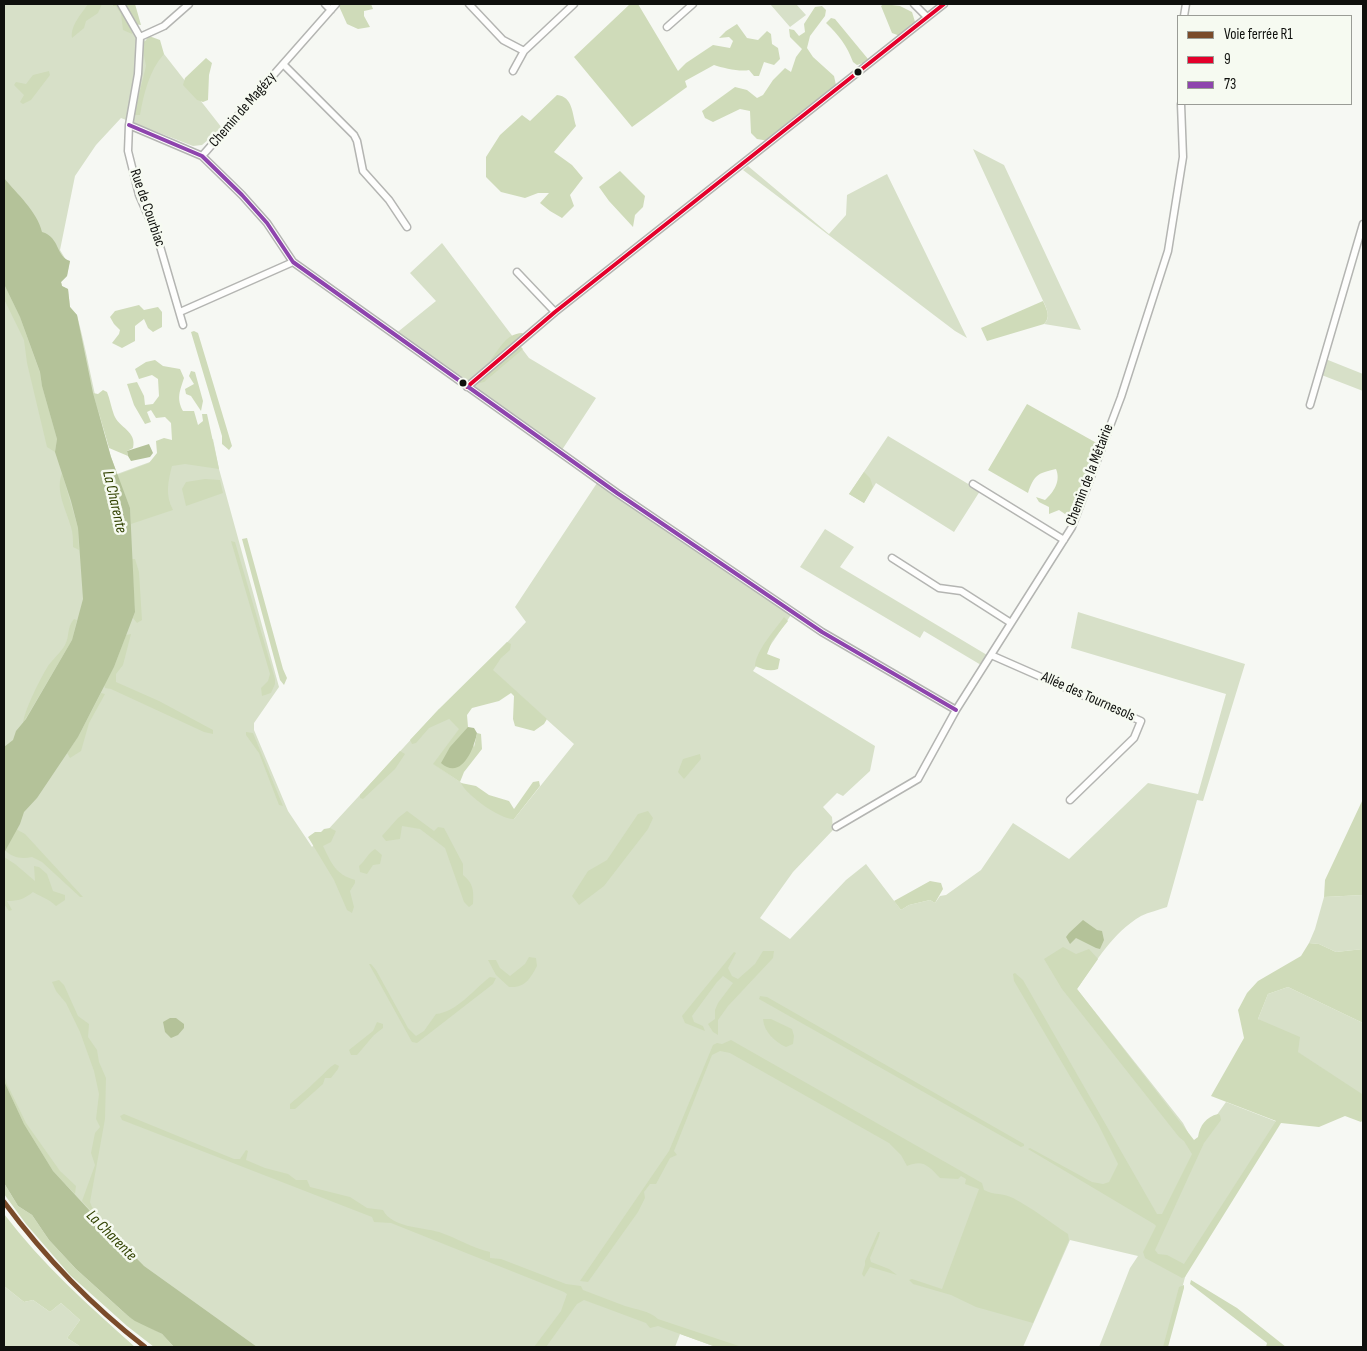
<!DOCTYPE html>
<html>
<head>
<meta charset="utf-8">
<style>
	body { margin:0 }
	#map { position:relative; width:1367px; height:1351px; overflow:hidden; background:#f6f8f3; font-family:"Sofia Sans Condensed",sans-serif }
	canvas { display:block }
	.frame { position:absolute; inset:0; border:5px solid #0f100d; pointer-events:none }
	.legend { position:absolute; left:1177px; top:15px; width:175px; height:90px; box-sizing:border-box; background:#f6faf1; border:1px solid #9a9c96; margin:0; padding:6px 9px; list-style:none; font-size:15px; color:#0f100d }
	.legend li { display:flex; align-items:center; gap:10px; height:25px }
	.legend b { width:25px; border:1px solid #9a9c96 }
</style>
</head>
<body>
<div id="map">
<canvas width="1367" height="1351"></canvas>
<div class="frame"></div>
<ul class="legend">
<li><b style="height:6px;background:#7a4b2a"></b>Voie ferrée R1</li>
<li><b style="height:6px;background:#e4002b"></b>9</li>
<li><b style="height:6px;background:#8e44ad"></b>73</li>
</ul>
</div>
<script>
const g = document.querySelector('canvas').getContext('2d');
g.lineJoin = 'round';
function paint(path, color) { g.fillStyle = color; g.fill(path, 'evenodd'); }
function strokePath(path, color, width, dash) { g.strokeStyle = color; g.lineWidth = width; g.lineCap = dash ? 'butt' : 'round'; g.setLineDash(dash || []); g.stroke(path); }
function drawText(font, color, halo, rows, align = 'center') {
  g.font = font + ' "Sofia Sans Condensed",sans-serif'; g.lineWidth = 5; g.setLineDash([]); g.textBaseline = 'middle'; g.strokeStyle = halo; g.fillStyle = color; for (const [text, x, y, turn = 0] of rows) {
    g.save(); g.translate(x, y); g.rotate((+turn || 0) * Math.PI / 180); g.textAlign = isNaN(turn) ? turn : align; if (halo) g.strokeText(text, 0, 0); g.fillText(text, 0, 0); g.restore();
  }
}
paint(new Path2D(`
	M4,4H121L140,37L164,54L222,128L202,145L193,146L121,118L96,145L75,176L60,250L66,260L70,261L67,276L61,282L62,286L68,289L70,307L77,315C91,368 98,423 117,474L213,439L219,469L279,687L254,723V730L288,811L312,847L439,709L460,729L434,764L514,819L574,744L486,665L526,622L515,607L597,483L793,612L753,671L875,746L870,771L843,796L837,793L823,807L832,817L833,830L793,872L760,918L790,939L846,880L866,864L901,910L909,905L930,900L935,903L940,896L946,895L981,870L1013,823L1069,859L1148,783L1198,794L1226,694L1071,648L1078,612L1245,664L1203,801L1197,800L1167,907C1159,910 1149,912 1141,916C1112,933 1096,962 1077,989L1183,1123L1195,1146L1226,1102L1280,1123L1187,1270L1166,1347H1099L1130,1268L1138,1256L1070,1240L1023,1347H716L680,1334L675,1347H206L4,1139Z
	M770,4H796L806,15L790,27Z
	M973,149L1004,165L1081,330L1044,324C1050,318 1048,313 1045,305Z
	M748,166L829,234L846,215L847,195L887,174L967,338L955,331L743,170Z
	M442,243L529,358L596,398L560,453L394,335L436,301L410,273Z
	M1323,358L1363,374V391L1319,374Z
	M888,436L980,491L954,532L876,483L864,503L849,494Z
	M825,529L854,547L840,567L987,655L981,665L924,631L920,638L800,567Z
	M1363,895V949L1336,952L1319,944L1309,943L1315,929L1324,897Z
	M1288,987L1363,1023V1094L1362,1095L1297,1052L1258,1019L1268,994Z
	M4,1286L24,1302L33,1300L50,1312L61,1303L80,1320L67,1338L81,1347H4Z`), '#d7e0c8');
paint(new Path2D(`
	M88,4H102L98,13L86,21L84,28L72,38C70,26 82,13 88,4Z
	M113,4H135L141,25L133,24L132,34L123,30L121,14L116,6H113Z
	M338,4H371L373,9L364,11V16L370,27L358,29L347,24Z
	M630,4H638L678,71L686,63L713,45L730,48L733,41L729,37L719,38L726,31L737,24L747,38L758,40L767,31L771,34L772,44L778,48L780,59L774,65L764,62L759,76H754L749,70C740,72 723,68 714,65L685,81L687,87L632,127L574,57Z
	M884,4L900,6L912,12L916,25L900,36L892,33L881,6Z
	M822,6L826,10L825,16L810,36L807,48L813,57L834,76L836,85L800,118L795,127L775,142L757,139L751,133L750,111L740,109L713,122L705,118L702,111L735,87L747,90L757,98L763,95L773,80L785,68L791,72L796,57L802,49L790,37L789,29L794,30L799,36L805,32L804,24L815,7Z
	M831,18L835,19L868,59L863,63L857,65L853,62C847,46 839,35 826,23Z
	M149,36L160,40L164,54C149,71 144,93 140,115H134L146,66L142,45Z
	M206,58L212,63L209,75L208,100L203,102L197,100L183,85L185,78Z
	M49,71L50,75L31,100L23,104L20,102L24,95L14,85L16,82L26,84L33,75Z
	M557,95C573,97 572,113 576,126L554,152L572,165L583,178L570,195L574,206L562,218L550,211L540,203L549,193H538L525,198L501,192L486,177V157L500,135L522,115L530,121Z
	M620,171L645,196L643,207L635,215L633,227L609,201L599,187Z
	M4,284L20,317L40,373L42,386L57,439L55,452L47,447L27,363L24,340L4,299Z
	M1043,301C1047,310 1051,317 1044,324L987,341L981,328Z
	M139,305L144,310L158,307L162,312V327L153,332L148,328L144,319L135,326V341L122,348L112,343L119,334L120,330L114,324L110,317L115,311Z
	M194,331L198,333L232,446L229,450L222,444V436L191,332Z
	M522,333L526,336L518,344L523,349L484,382L480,383L477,379L492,366L491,359C501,347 506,334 522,333Z
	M155,360L163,366L180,369L184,378C180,391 176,398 183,411H194L198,425L203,421L202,414H207L219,469L185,464L172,466C168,482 165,495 173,510L131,524L130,508L117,475L149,463L157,453L156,441L164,438L172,440L171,423L165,417L156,418L151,410L147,412L151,422L145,424L134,405L127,384L137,382L144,396L145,405L153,404L159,396L158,379L152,375L139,379L135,369L146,362Z
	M191,371L195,372L203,401L201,411L191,396L186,394L185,389L194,384L189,376Z
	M103,390L107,392C110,399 111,407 114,415C119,428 137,431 133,448L127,451L128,456L109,448L93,393L98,394Z
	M1027,404L1102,446L1076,516H1068L1059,510L1049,514V507L1039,502L1036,497L1045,500C1054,492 1061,481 1056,469C1038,473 1034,475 1028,493L988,470Z
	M864,472L870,478L873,487L864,503L849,494Z
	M62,473L78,528L79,550L73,547C73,540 73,533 71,527C66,509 55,491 62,473Z
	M205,479L220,480L223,493L186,506L182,489L186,482Z
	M247,538L283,669L287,678L284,685L280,680L242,539Z
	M231,541L235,542L275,679V684L271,693L262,696L261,688L268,681L270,674Z
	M132,559H135L139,572L142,620L137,623L133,618L135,612Z
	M784,617L788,621L772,641L767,654L780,659L778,669C770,672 762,669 755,666C756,650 775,630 784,617Z
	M74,619L77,620L72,640L23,723C25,709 40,679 48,666C53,659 61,652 65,645C70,636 66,629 74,619Z
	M131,634L123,665L116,674V682L159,701L213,730V734L204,732L111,689L105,688L104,685L114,667L126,635Z
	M507,642L511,644L510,650L501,658L493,670L547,719L544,724L534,731L515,726L513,719L514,696L511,693L499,701L472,708L467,715L468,727L474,747L477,733L481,734L482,749L464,772L460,782L433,764L459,729L449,719L429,728L416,743L412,744L410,740L439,709Z
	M101,693L105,694L89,723L81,751L70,758L67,753L78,737Z
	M246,732L253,733L283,806L279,805L259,753L246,735Z
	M400,751L405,754L395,769L363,799L360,798V795Z
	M700,754L701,759L684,779L678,772L683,759Z
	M539,781L540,786L514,819C501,820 466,795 461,783L476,786L489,795L509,801L514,809L533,782Z
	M1363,799V895L1324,897L1325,880Z
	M407,811L434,831L438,827L444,828L463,864V875C473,883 474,890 473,904L469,907L464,902L445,848L420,829L402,826L400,839L386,841L382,836L398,818Z
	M648,811L653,818L648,829L604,886L579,905L572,896L588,871L607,860L638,814Z
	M330,828L336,831L331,842L323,846C332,864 335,874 355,880V883L350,891L354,907L352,913L347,910L334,880L308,837L315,832H321L324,829Z
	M16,829L25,834L83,897H80L42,862L32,857C22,859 12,858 5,850Z
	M375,849L382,855L380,864L373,865L367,874L360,872L359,866C366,860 368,853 375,849Z
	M4,857L15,864L35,881L34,866L39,867L47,874L53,891L65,895V900L56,906C49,899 41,897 33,892C24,899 19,901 7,901L12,910L9,911L4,904Z
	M930,881L941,883L943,889L935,903L930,900L909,905L901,910L894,901Z
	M1309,943L1319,944L1336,952L1363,949V1023L1288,987L1268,994L1258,1019L1300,1037L1298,1052L1362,1094H1363V1120L1361,1122L1345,1116L1319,1127L1281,1123L1185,1277L1182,1278L1145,1258L1143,1252L1156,1226L1154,1224L1028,1149L1030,1148L1092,1182L1103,1184L1109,1182L1118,1164L1098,1124L1014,981L1013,974L1015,973L1023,980L1157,1214H1162L1192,1154L1184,1141L1179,1137L1062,989L1044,959L1063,947L1076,954L1089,949L1098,959L1077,989L1194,1140L1198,1137C1200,1125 1206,1117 1218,1114L1220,1115L1221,1120L1204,1143L1155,1250L1158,1254L1167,1255L1184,1264L1276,1121L1211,1096L1244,1038L1238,1010L1247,993L1258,981L1301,956Z
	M763,951H774L773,958L728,1006L718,1020V1035L713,1032L708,1024L715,1019V1010L718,1003L733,983L723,976L717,982L692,1016L694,1022L703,1026L705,1031L685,1023L682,1016L734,952L736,953L728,968L732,976L738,979L755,964Z
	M529,957L536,958L537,966C530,979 525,988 509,987L496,975L488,960H496L500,968L510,976L525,964Z
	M369,964H371L376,970L408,1028L416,1036L424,1031L436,1014C457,1012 473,990 490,977L496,978L493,984L417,1043L412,1042Z
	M59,980L64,985L78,1016L89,1024L88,1037L97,1050L99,1062L106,1078L105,1119L90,1202L92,1207L111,1228L110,1232L82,1201L95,1165L91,1153L95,1133L100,1127L96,1119L99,1094L94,1071L80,1032L66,1003L56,991L52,982Z
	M760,996L767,997L1024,1144V1146L1021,1147L759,999Z
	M763,1019H771L792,1029L794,1036L793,1044L786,1047C775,1042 764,1032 763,1019Z
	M377,1022L383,1024V1028L374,1035L357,1055H351L349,1050L373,1031Z
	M731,1040L982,1183L984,1190C993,1195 1003,1193 1013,1198C1032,1208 1050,1222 1068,1234L1069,1240L1033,1323L976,1307L951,1295L913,1284L909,1280L912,1279L942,1289L979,1189L965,1184L966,1179L961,1176L958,1179L940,1178C929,1166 923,1159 907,1166L901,1155L889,1143L730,1053L720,1051L712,1055L674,1151L677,1155L670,1158L656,1184H650L644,1192L645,1198L638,1212L588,1282L580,1281L669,1151L713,1045L717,1043L722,1044Z
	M335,1064L339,1066L338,1069L331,1078H325L323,1084L295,1109H290V1104C299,1096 308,1089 317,1080C325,1073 326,1070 335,1064Z
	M4,1074L7,1084L26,1123L60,1171L76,1186L75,1194L53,1171L24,1124L4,1081Z
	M124,1114L234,1159H240L246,1150L248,1151L246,1160L265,1168L288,1174L296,1180H307L310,1187L350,1197L367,1208L383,1210C392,1228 422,1227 439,1232C457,1238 472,1248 490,1252V1258L501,1259L566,1284L581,1286L583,1290C597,1295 611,1301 625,1306C637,1310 648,1310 658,1319L742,1347H716L658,1326L650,1328L646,1323L584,1300L577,1304L546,1347H534L561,1311L567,1294L564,1292L391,1223L374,1222L372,1217L122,1120L120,1116Z
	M4,1183L18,1206L32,1215L49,1240L76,1269L128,1316L162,1334L174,1347H154L127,1326L70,1275L26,1224L4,1194Z
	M4,1214C42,1264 88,1305 135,1347H81L67,1338L80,1320L61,1303L50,1312L33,1300L24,1302L4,1286Z
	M878,1232H880L879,1236L870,1258L871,1262L889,1269L897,1275L870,1267L864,1277L862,1274L865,1265V1261Z
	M1191,1280L1237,1308L1286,1347H1266L1267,1343L1190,1284Z
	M1184,1285V1288L1168,1347H1163L1179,1287Z`), '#cfdbb9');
paint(new Path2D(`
	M4,178C17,194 37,211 42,232C60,237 56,257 70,261L67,276L61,282L62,286L68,289L70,307L77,315L93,393L111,457L130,508L135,612L114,667L78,737L37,798L24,812L20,824L4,853V747L13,740L16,731L26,719L72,640L83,599L78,528L71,501L55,452L57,439L42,386L40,372L20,317L4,284Z
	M149,444L153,453L150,457L131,461L128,456L127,451Z
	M468,727L474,728L477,733C474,749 461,781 441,763L450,747Z
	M1083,920L1097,930L1102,931L1104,940L1100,949L1096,948L1076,938L1070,944L1066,937L1069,933Z
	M170,1018H176L184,1024V1028L178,1035L171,1038L165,1032L163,1022Z
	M4,1081L24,1124L53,1171L90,1211L144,1266L257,1347H174L162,1334L135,1321L128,1316L76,1269L49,1240L32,1215L18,1206L4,1183Z`), '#b4c299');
const minor = new Path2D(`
	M121,4L140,37L138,74L129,125L128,151L139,195L157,236L183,325
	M325,4L331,10
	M469,4L503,40L524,51L574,4
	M914,4L927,17
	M1184,16L1186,4
	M667,27L693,4
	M140,37L164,26L189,4
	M283,64L354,135L357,141L363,171L389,200L407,227
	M513,71L524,51
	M129,125L202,156L242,195L267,223L293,262L617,493L822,632L956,710
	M202,156L336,4
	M517,272L555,312
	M180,312L293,262
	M467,387L555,312L944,4
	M1310,405L1363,224
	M973,484L1064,540
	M892,558L939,588L961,591L1011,623
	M991,655L1141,721L1134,738L1070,800
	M836,827L918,779L956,710L1072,527L1121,397L1168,251L1183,157L1181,104`);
strokePath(minor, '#b4b5b2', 9);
strokePath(minor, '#fefefd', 6);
strokePath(new Path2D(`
	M467,387L555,312L944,4`), '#e4002b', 4);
strokePath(new Path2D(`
	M129,125L202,156L242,195L267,223L293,262L617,493L822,632L956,710`), '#8e44ad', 4);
strokePath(new Path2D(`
	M4,1202C44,1256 92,1306 145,1347`), '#7a4b2a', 5);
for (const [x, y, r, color] of [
	[858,72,4.5,"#0f100d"],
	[463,383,4.5,"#0f100d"]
]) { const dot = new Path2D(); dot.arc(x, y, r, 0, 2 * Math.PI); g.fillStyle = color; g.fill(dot); strokePath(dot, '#f6faf1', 2); }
drawText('15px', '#0f100d', '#f6faf1', [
	["Chemin de Magézy",243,110,-49],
	["Rue de Courbiac",147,208,71],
	["Chemin de la Métairie",1090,475,-69],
	["Allée des Tournesols",1088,697,24]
]);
drawText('italic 16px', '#314200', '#f6faf1', [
	["La Charente",114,502,77],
	["La Charente",111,1236,45]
]);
</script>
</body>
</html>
